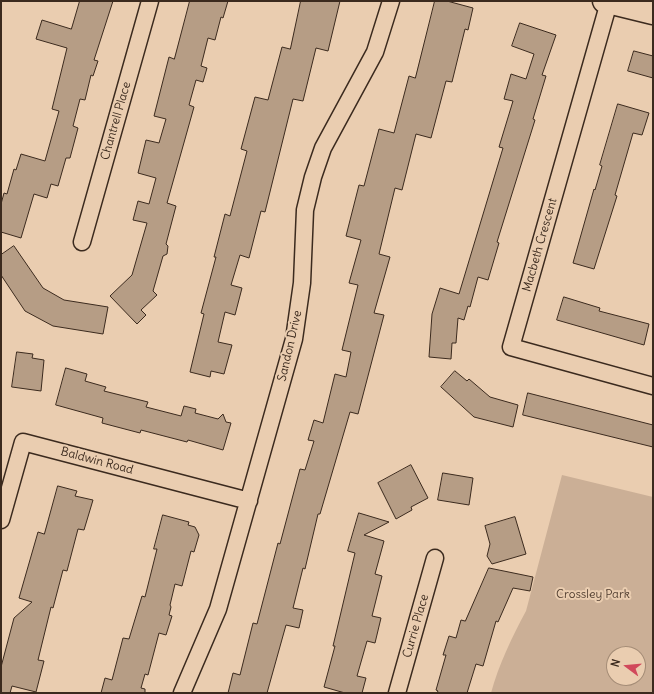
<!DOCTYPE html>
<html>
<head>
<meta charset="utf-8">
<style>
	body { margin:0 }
	#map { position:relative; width:654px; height:694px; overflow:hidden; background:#eacdb0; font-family:Delius,sans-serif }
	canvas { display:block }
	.frame { position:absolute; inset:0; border:2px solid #3b2a1e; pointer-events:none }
	.north { position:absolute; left:606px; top:646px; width:40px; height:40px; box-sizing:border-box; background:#eacdb0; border:1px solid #a48c76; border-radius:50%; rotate:286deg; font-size:11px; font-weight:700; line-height:16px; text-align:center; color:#3b2a1e }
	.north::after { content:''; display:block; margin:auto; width:14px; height:18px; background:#d1495b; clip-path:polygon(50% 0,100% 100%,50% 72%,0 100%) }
</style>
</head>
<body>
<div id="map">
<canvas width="654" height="694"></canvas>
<div class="frame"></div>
<div class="north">N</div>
</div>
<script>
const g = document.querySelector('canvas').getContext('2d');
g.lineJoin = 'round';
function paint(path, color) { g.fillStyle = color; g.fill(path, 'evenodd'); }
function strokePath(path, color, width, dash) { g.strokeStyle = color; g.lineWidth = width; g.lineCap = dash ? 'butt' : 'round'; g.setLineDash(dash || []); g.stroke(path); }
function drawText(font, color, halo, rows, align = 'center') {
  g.font = font + ' Delius,sans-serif'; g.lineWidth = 4; g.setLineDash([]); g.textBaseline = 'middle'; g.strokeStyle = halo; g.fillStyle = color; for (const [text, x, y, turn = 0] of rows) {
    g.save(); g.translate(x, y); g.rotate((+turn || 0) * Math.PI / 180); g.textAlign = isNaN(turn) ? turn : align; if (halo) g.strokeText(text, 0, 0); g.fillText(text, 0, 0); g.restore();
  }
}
paint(new Path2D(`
	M562,475L653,497V693H491C499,664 512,637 526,611ZM614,654H638V678H614Z`), '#cbaf96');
const building = new Path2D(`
	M80,1H113L94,60L98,61L93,76L91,75L85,100L80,99L73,126L78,128L70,158H66L58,186L51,184L47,198L34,194L21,238L1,232V204L4,193L7,194L14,169L16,170L21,154L45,161L59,111L52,109L67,48L36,39L42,20L71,29Z
	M190,1H228L223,18L221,17L215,40L208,38L201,66L207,68L203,82L196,80L189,105L194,107L167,203L176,206L166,244L168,246L167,254L163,256L153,291L157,295L141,310L146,315L137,324L110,296L132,275L147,223L133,220L138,201L149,204L156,178L138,173L146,140L159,143L166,119L154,116L169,57L174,59Z
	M301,1H340L328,51L316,48L303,101L293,99L265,212L261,211L249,258L240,255L231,285L242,288L235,315L225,312L218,342L232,345L224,374L211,371L210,377L190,372L204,314L201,313L216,257H214L225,214L230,216L247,151L241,149L255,97L268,100L282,47L290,49Z
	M435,1H447L473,8L468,30L465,29L452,82L446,81L431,138L416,134L402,190L395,188L379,254L390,257L374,313L384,315L358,414L350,412L320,514H318L305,569L303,568L293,608L303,610L299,628L286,625L267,693H228L233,673L240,675L253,623L257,624L278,543L280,544L300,469L305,470L314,441L308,440L314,420L323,423L335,374L346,377L351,352L342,350L358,285L349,283L361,240L346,236L359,185L364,186L379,129L394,133L409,76L415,78Z
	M520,23L556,35L542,75L546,76L533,119L535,120L497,242L499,243L488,280L478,277L470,307L468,306L464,320L458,318L456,343H452L451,359L429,357L432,314L440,288L459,294L503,148L499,147L513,101L504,99L511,74L526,79L534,54L512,46Z
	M634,51L653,56V78L628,71Z
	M618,104L649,113L642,135L633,133L615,195L617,196L594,269L573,263L594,189L595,190L602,166L600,165Z
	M14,246L43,288L64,300L108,307L103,334L53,326L25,311L1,275V255Z
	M564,297L600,308L599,311L649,324L644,345L557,320Z
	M17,352L33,354L32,358L44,360L41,391L12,387Z
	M66,368L87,374L85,381L106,387L104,391L148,402L146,407L181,416L184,406L196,409L195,413L218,419L223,414L226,422L231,423L223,450L188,440L187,442L141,430L140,433L102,423L103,418L56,405Z
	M455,371L467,381L469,379L490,397L518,405L513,427L474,417L441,387Z
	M528,393L653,425V447L523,415Z
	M411,465L428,498L411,507L412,510L396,519L378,483Z
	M443,473L473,478L469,505L438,500Z
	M58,486L77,491L75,496L93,500L84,530L78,529L67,571L63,570L53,608L51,607L38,660L44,661L36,692L12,686L10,693H1V667L14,618L32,602L19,598L38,532L44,534Z
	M359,513L389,522L364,535L384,541L375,574L382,576L372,616L381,618L375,643L367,641L357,676L366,678L362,693H345L324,687L335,646H333L355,553L348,551Z
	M163,515L189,522L188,525L195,527L199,535L194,552L191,551L182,586L175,584L170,605L171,607L169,615L172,616L166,635L159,633L148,675L145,674L141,688L145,689V693H101L105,678L112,680L123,638L129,639L142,596L145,597L157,549H154Z
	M515,517L526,554L492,564L487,556L490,544L485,526Z
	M489,568L533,577L530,591L513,588L498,622L496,621L483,666L476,664L467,693H437L438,691L436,690L446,655H443L449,636L456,638L461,620L465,621Z`);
paint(building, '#b69d85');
strokePath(building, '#3b2a1e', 1);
const street = new Path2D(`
	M609,2L511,347L653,386
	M82,242L150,1
	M1,520L23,442L249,501
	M182,693L218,609L294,339L302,283L305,210L313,177L323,148L375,52L391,1
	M397,693L435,558`);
const secondary = new Path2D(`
	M604,1L653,13`);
strokePath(street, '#3b2a1e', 19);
strokePath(secondary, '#3b2a1e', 25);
strokePath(street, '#eacdb0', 16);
strokePath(secondary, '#eacdb0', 22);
drawText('12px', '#3b2a1e', '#eacdb0', [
	["Chantrell Place",116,121,-74],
	["Macbeth Crescent",540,245,-74],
	["Sandon Drive",290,346,-77],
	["Baldwin Road",97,461,15],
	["Currie Place",416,626,-74]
]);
drawText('12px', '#513e30', '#eacdb0', [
	["Crossley Park",593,595]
]);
</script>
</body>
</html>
